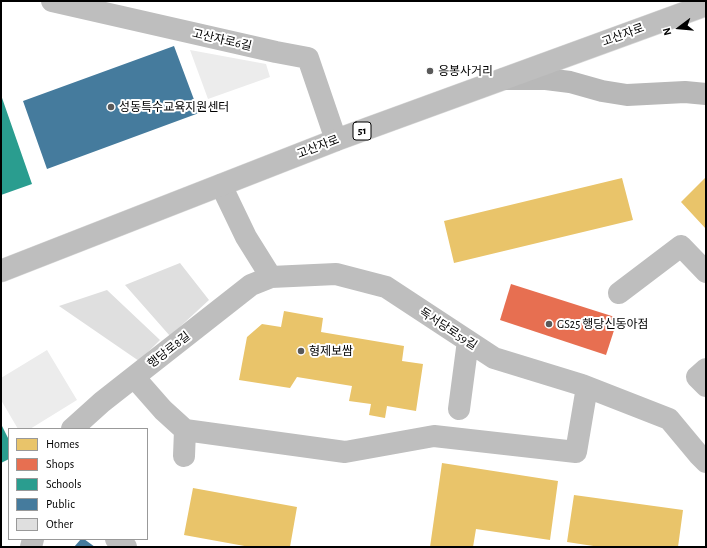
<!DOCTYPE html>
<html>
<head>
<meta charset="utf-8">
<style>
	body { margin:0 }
	#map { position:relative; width:707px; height:548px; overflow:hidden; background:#fff; font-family:"Alegreya Sans",sans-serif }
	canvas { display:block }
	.frame { position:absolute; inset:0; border:2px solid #000; pointer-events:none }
	.legend { position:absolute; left:8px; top:428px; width:140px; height:112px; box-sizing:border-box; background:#fff; border:1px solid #999; margin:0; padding:5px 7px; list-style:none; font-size:12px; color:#000 }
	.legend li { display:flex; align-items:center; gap:8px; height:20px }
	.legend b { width:20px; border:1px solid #999 }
	.north { position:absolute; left:659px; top:8px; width:40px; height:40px; -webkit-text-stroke:3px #fff; paint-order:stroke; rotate:254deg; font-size:11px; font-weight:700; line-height:16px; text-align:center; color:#000 }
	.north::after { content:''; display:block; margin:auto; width:14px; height:18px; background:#000; clip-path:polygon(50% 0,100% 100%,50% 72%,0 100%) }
</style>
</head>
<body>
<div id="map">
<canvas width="707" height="548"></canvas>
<div class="frame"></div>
<ul class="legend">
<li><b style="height:11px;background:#e9c46a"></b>Homes</li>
<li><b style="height:11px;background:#e76f51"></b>Shops</li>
<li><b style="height:11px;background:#2a9d8f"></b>Schools</li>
<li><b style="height:11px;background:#457b9d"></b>Public</li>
<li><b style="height:11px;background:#dfdfdf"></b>Other</li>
</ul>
<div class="north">N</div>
</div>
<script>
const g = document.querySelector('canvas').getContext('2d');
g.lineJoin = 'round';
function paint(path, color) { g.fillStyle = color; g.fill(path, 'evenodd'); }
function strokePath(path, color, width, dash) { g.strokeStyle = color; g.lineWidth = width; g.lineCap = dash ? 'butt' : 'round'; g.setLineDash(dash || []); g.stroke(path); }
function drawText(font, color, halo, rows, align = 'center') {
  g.font = font + ' "Alegreya Sans","Noto Sans KR",sans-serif'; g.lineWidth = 4; g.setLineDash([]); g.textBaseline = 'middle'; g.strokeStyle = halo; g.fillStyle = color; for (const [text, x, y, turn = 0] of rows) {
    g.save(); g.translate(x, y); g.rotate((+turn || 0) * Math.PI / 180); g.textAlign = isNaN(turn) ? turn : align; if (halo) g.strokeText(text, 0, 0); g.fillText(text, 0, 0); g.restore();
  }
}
paint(new Path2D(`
	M190,50L266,64L270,77L208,99Z
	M47,350L77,400L30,429H18L1,400V378Z`), '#ececec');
paint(new Path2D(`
	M706,177V229L681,202Z
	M622,178L633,220L454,263L444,221Z
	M284,311L323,318L321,332L404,346L402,361L423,364L416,411L387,406L385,418L369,415L371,404L349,401L352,386L297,377L290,388L239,380L247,337L262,324L281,327Z
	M442,463L558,481L550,540L476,529L473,547H430Z
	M193,488L297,507L290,547H250L184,535Z
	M574,495L683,510L678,547H600L567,542Z`), '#e9c46a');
paint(new Path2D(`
	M511,284L618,318L606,355L500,320Z`), '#e76f51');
paint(new Path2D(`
	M1,95L32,184L1,195Z
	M1,424L9,440V459L1,463Z`), '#2a9d8f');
paint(new Path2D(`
	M174,46L199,113L47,169L23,101Z
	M81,539H84L95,547H74Z`), '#457b9d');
paint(new Path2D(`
	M180,263L209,300L170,336L125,285Z
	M107,290L160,340L139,361L59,306Z`), '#dfdfdf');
const primary = new Path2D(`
	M1,271L336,140L706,5`);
strokePath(primary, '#dbdbdb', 23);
strokePath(new Path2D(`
	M52,1L276,52L308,58L336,140
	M221,185L246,237L271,277L336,274L386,287L494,358L582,385L669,419L699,455L706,462
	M619,293L681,246L706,272
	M706,369L697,377L706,386
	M134,377L163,410L185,430L345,452L434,436L576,452L587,387
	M459,409L468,341
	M72,429L102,402L251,285L271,277
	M184,456L185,430
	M116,539L126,547
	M31,547L33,539`), '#bebebe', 22);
strokePath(new Path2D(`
	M504,79H546L570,82L602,91L627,95L685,92L706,94`), '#b8b8b8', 22);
strokePath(primary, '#bebebe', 22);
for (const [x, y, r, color] of [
	[430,71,4,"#595959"],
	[111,107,4,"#595959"],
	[549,324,4,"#595959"],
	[301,351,4,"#595959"]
]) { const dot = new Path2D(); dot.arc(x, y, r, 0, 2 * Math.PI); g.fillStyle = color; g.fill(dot); strokePath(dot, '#fff', 1.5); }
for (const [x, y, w] of [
	[362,131,18]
]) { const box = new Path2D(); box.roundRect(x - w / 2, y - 9, w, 18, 3); g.fillStyle = '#fff'; g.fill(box); strokePath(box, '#000', 1); }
drawText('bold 11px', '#000', null, [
	["51",362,131]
]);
drawText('12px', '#000', '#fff', [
	["고산자로",623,35,-20],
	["고산자로6길",222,40,13],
	["고산자로",318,147,-21],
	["독서당로59길",448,329,33],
	["행당로8길",169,350,-38]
]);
drawText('12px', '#000', '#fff', [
	["응봉사거리",438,71],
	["성동특수교육지원센터",119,107],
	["GS25 행당신동아점",557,324],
	["형제보쌈",309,351]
], 'left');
</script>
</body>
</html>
